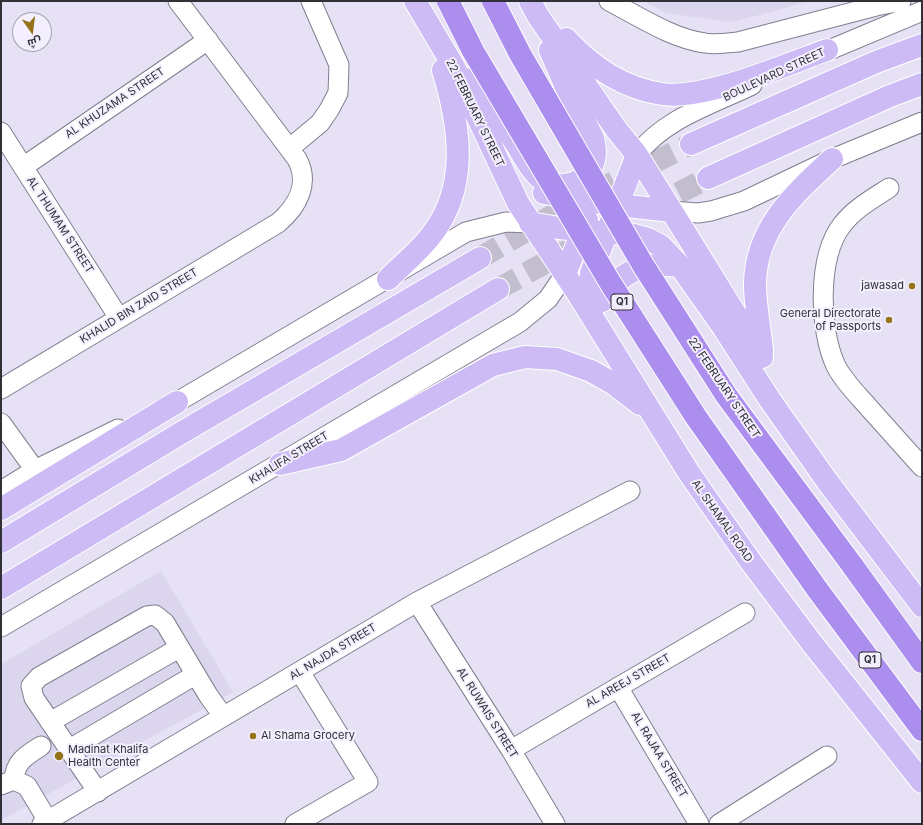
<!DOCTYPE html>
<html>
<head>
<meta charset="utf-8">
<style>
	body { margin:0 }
	#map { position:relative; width:923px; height:825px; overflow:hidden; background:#e6e1f4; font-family:Inter,Cairo,sans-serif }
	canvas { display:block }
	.frame { position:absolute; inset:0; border:2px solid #323037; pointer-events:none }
	.north { position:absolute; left:12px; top:12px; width:40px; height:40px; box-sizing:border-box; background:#f3effe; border:1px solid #a6a3ae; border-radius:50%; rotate:166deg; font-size:11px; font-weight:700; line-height:16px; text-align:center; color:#323037 }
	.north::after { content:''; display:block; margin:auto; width:14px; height:18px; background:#94731b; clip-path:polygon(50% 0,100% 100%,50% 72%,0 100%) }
</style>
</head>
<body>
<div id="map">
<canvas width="923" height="825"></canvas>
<div class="frame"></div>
<div class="north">ش</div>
</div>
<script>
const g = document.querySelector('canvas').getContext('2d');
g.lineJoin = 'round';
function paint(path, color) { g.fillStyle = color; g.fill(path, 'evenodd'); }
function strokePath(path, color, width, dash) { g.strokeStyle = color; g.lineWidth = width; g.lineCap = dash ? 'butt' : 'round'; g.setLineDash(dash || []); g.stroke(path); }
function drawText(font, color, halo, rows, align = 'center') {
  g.font = font + ' Inter,sans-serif'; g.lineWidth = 4; g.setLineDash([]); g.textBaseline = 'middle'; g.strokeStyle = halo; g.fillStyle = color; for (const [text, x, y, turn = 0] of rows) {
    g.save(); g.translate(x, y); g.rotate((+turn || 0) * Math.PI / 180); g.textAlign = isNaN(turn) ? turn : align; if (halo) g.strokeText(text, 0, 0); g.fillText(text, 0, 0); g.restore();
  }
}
paint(new Path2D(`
	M644,1H811L733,22L665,13Z
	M161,571L233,692L1,820V664Z`), '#dbd5ee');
strokePath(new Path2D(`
	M649,208L708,178
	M480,258L582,198L691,144
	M498,289L570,249`), '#c2bece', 22, [22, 11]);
const minor = new Path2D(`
	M609,1C638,16 673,39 705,43C716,45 727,43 738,42L876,6L901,1
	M815,56L922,11
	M1,132L119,318
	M290,148L320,123L329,110L338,93L339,65L311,1
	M637,155C663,119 713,104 752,85
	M23,167L208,40
	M889,188C872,199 854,209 842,225C817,257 819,331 836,366C844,382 858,395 870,409C887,428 905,448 922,467
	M671,211L698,213L711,211L744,201L832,159L922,122
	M1,389L278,223C298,206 310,183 297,159L178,1
	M164,408L177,402L466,232L506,222L530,223
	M1,423L35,470
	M1,491L35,470L118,429
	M417,602L511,750L555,824
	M1,627L520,322L548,299L565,274
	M618,687L699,824
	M50,722L179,648
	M68,750L195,675
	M511,750L745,613
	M14,780C15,761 27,755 41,746
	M1,785L14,780L27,786L48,821
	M98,792L34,698L31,686L39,677L147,616L155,615L165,623L208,695L223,716
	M42,824L417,602L630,491
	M295,824L368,782L300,672
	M719,824L827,756`);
const major = new Path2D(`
	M415,1L454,67L518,203L578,294L689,473L751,562L811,642L922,782
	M530,1L538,16L616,129L637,155L762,357
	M566,39C593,68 623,88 662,94C705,100 785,65 827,50
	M466,79C485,98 500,119 515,142C522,153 529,168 539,177C554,190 579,187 590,170C596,159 596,150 593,138L566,87L550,50
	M691,144L876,62L922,45
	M708,178L890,96L922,84
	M544,193L593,202L671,211
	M530,223L559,228L634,235L648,239L661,246L680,266L723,327L770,400L827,481L922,606
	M565,274L587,220
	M388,279C402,265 417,253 429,238C470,189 460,126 443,70
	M602,301C622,269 643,262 680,266
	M592,315L591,273L637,155
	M762,351C760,329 755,306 755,283C756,228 794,194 832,159
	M280,464L341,450L493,365L525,357L557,359L591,371L614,384L640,404
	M1,509L177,402
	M1,542L181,433L480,258
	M1,588L498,289`);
const highway = new Path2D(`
	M852,565L922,662
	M817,589L922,730`);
strokePath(minor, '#827e8f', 21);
strokePath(major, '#fff', 24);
strokePath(highway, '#fff', 24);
strokePath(minor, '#fff', 19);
strokePath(major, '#cdbbf5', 22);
strokePath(highway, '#ac8eef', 22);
const highwayBridge = new Path2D(`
	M448,1L473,51L611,284L696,417L817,589
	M493,1L520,54L643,265L726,395L852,565`);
strokePath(highwayBridge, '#fff', 24, []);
strokePath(highwayBridge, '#ac8eef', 22);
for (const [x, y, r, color] of [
	[912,286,4,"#94731b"],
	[889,320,4,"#94731b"],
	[253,736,4,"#94731b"],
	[59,756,5,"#94731b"]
]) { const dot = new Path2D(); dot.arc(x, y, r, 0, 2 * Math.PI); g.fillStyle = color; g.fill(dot); strokePath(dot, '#f3effe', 1.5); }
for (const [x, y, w] of [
	[622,302,22],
	[870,660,22]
]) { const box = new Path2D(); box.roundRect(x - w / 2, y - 8, w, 16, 3); g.fillStyle = '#f3effe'; g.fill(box); strokePath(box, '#323037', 1); }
drawText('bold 10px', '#323037', null, [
	["Q1",622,302],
	["Q1",870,660]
]);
drawText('11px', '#323037', '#f3effe', [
	["BOULEVARD STREET",774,75,-25],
	["AL KHUZAMA STREET",115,103,-34],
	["22 FEBRUARY STREET",475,113,64],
	["AL THUMAM STREET",60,225,57],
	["KHALID BIN ZAID STREET",139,306,-31],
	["22 FEBRUARY STREET",724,388,56],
	["KHALIFA STREET",289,458,-31],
	["AL SHAMAL ROAD",722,521,55],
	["AL NAJDA STREET",333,652,-31],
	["AL AREEJ STREET",628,681,-30],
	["AL RUWAIS STREET",487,713,58],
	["AL RAJAA STREET",659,755,59]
]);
drawText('11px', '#323037', '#f3effe', [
	["jawasad",904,286],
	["General Directorate",881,314],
	["of Passports",881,327],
	["Al Shama Grocery",261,736,"left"],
	["Madinat Khalifa",68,750,"left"],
	["Health Center",68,763,"left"]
], 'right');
</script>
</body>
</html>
